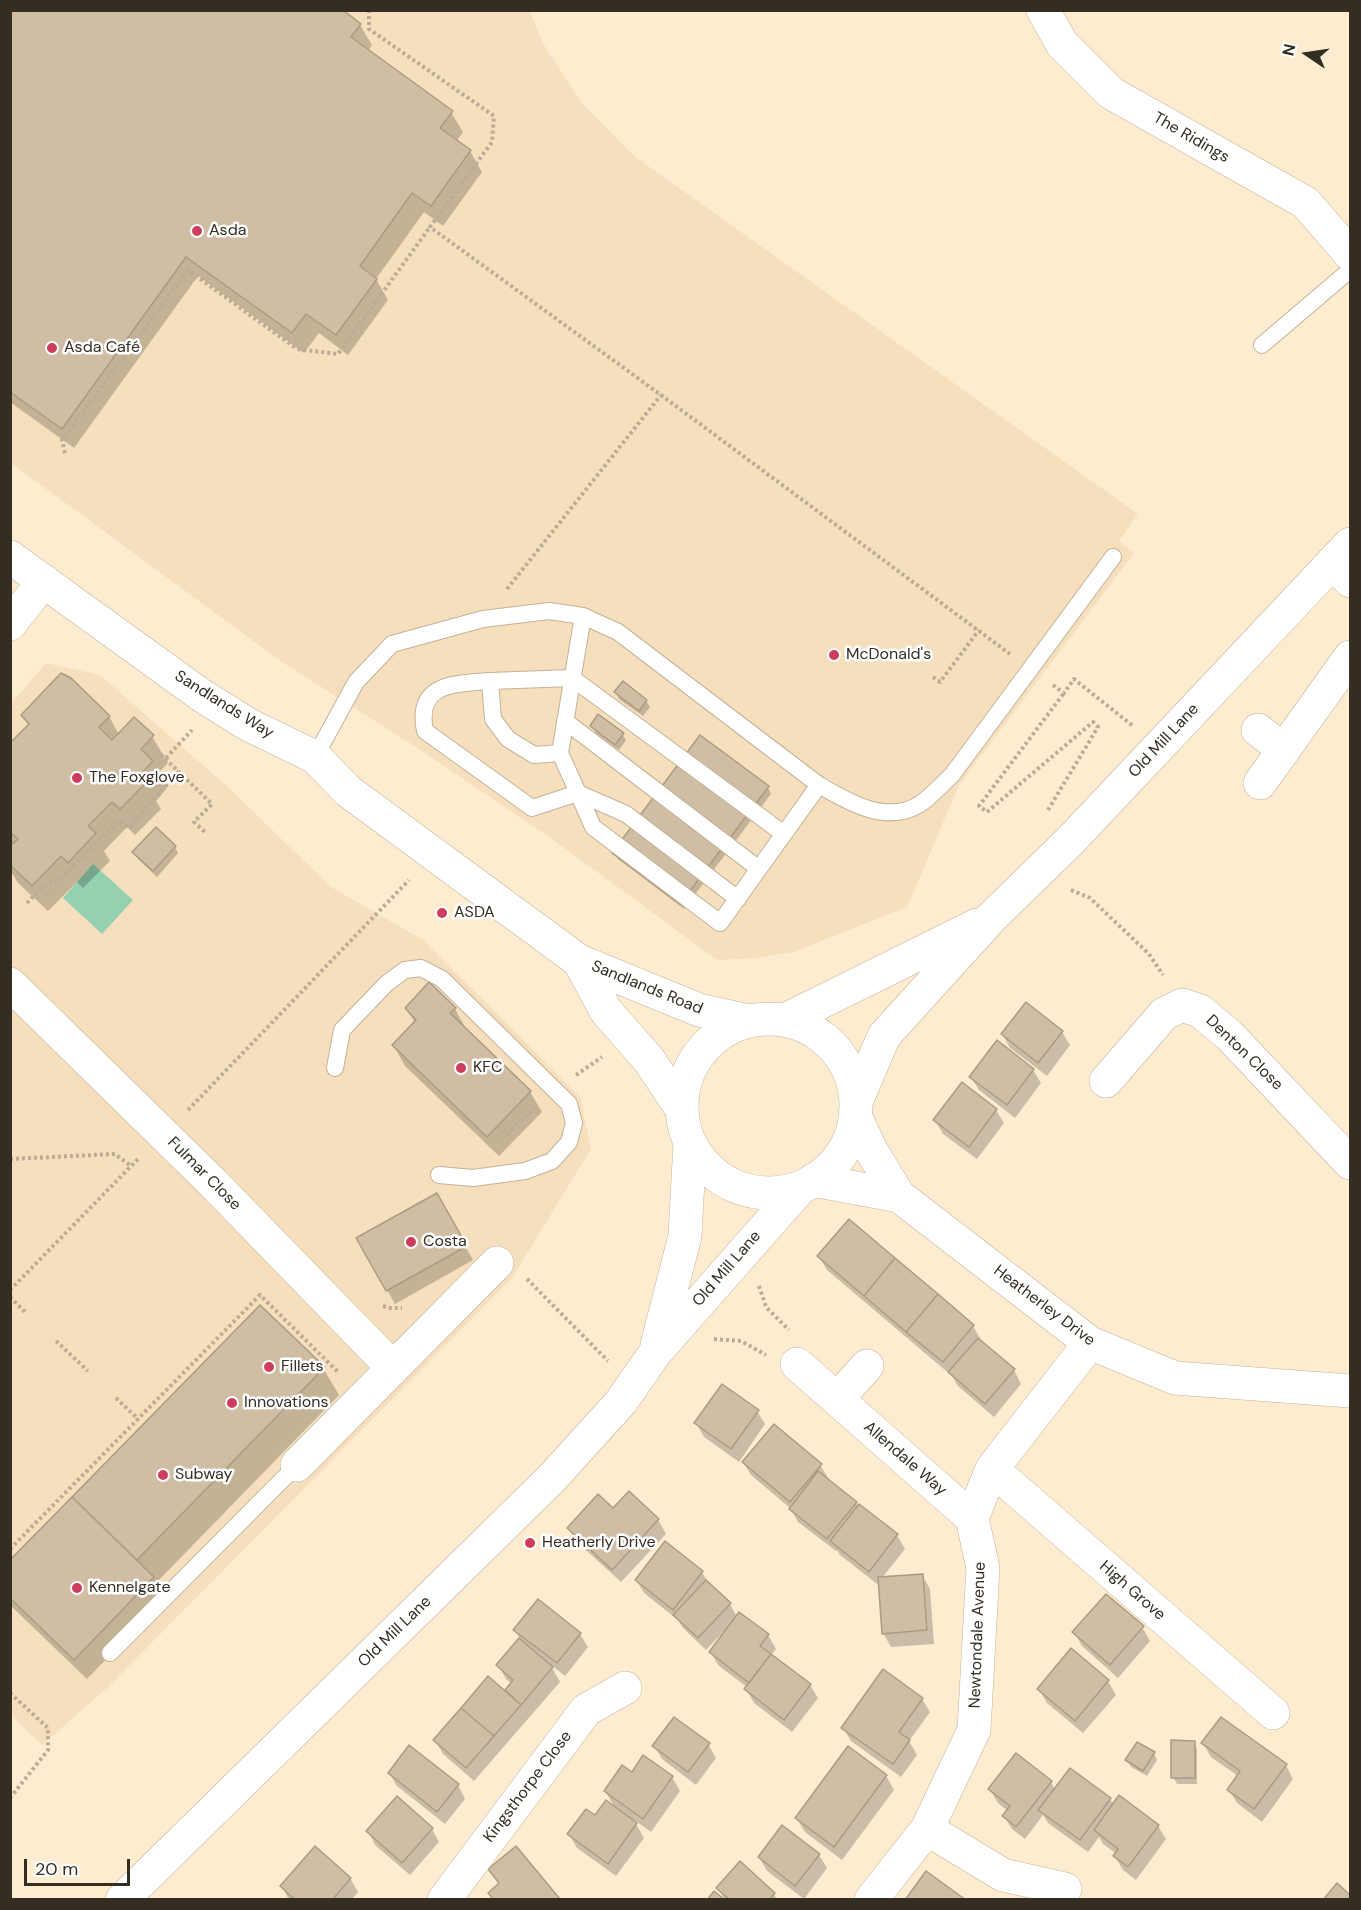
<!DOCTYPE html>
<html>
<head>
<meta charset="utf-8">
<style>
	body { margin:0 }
	#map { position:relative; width:1361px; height:1910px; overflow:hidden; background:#feecd1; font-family:"DM Sans",sans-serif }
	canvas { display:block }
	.frame { position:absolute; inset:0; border:12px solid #332d22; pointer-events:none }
	.north { position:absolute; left:1277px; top:24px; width:60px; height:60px; -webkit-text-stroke:4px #fff; paint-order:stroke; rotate:283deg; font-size:16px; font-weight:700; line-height:24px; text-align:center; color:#332d22 }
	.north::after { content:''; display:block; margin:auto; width:21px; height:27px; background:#332d22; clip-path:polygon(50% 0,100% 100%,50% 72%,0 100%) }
	.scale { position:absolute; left:24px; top:1859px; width:106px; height:27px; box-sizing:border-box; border:3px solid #332d22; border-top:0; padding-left:8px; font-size:18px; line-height:21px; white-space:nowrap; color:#332d22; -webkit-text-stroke:4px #fff; paint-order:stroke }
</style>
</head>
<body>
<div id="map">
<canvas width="1361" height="1910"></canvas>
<div class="frame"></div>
<div class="north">N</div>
<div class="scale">20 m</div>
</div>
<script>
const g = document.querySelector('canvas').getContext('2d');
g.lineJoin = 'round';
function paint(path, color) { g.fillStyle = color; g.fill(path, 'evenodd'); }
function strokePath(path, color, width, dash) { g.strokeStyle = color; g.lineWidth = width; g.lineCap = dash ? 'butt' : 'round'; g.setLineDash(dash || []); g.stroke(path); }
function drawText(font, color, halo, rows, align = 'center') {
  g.font = font + ' "DM Sans",sans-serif'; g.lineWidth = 5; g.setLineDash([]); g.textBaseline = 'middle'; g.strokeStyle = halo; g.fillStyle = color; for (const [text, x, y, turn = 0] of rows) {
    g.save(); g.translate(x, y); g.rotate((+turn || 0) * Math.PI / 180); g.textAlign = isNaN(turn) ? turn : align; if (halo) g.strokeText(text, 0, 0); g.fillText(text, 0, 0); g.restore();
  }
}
paint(new Path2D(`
	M529,10L544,45L582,103L634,156L1138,514L1119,541L1134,553L959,785L907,907L793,952L756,958L717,960L555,841L416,747L282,662L11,463V11Z
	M46,663L100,675L230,789L331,887L423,940L580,1097L591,1149L512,1278L107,1688L42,1745L11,1715L10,705Z`), '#f5dfbd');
paint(new Path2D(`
	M93,864L133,900L102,934L63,898Z`), '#94d1b1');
paint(new Path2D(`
	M10,10L360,25L372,45L368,51L451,112L463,132L456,142L470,151L482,172L443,226L424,212L376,279L388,300L348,355L319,333L304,353L198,276L74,448L10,402Z
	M616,692L646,701L650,707L643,716L619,699Z
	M22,715L109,716L119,735L152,736L168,763L158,773L167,788L156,801L161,809L135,835L127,827L104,851L110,861L83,888L77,882L48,911L18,883L10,870V848L13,845L10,843V745L29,726Z
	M592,726L622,734L626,740L619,750L596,733Z
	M768,787L771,794L684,909L618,859L614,853Z
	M175,847L178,853L157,877L138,859L134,853Z
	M406,1008L455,1009L466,1029L530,1092L542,1112L499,1156L405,1066L394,1046L415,1023Z
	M1062,1032L1070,1045L1047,1076L1010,1048L1002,1034Z
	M1033,1070L1041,1083L1015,1118L979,1090L971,1077Z
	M996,1110L1004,1123L977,1159L943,1134L935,1120Z
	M437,1195L473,1260L395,1304L358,1238Z
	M819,1257L973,1326L981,1340L980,1341L1014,1370L1021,1384L994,1417L958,1386L952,1376L827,1270Z
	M260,1307L323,1368L339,1395L156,1583L165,1598L87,1679L10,1605V1562Z
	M757,1411L765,1424L739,1462L704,1437L696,1423Z
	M743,1462L820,1465L828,1478L827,1480L856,1503L858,1507L897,1535L905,1549L882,1578L922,1575L930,1589L934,1644L891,1647L883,1633L879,1581L877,1584L840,1555L837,1550L836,1551L798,1522L790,1508L751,1475Z
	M613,1510L658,1520L666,1534L621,1582L576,1541L569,1528Z
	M702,1572L709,1584L730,1604L737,1617L768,1635L776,1649L771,1655L810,1685L818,1698L792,1732L754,1703L746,1689L747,1687L719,1666L711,1653L725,1634L723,1632L706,1650L683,1628L678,1620L644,1593L636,1580Z
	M1142,1627L1150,1641L1118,1678L1082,1646L1074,1632Z
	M515,1630L580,1634L588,1647L565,1676L550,1664L560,1682L474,1781L443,1754L435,1740L505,1692L512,1684L506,1679L498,1665L520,1639Z
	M1108,1681L1116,1695L1083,1733L1047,1703L1039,1689Z
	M922,1699L930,1712L909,1741L917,1755L901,1777L851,1741L843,1728Z
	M1194,1742L1197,1749V1784H1177L1173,1777Z
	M1203,1743L1286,1765L1293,1779L1262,1822L1237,1803L1229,1790L1238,1776L1211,1757Z
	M708,1744L716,1758L696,1785L662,1759L654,1746Z
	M849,1749L886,1776L894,1790L842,1860L805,1832L797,1819Z
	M1154,1753L1157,1760L1147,1776L1131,1767L1127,1760Z
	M389,1773L458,1785L465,1799L445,1824L397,1786Z
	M632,1774L672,1777L680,1791L651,1832L633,1819L644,1838L616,1876L577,1848L569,1834L596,1817L616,1809L605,1791Z
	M1051,1782L1055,1790L1110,1799L1114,1805L1158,1826L1166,1839L1136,1880L1123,1870L1115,1856L1117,1854L1103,1844L1099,1837L1088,1852L1048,1823L1043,1815L1025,1839L1012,1829L1004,1816L1008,1811L998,1803L990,1790Z
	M432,1829L439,1842L410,1875L375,1845L368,1831Z
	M819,1855L827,1868L804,1899L767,1871L759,1857Z
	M350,1878L358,1892L351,1900H289L282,1886Z
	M718,1888L774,1894L777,1900H725Z`), '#0003');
const building = new Path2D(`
	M10,10H343L361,24L351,37L453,111L440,128L471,150L431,206L412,193L360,266L377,279L336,335L306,314L292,333L186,257L62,429L10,392Z
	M61,673L71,678L110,716L99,727L112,740L134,717L154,735L141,749L153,761L140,775L147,782L120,809L112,802L88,826L96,833L68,863L61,856L32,886L10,865V846L18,839L10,832V743L29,724L21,715Z
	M623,681L647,700L639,711L614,692Z
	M598,714L624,733L615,745L590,726Z
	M700,735L769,786L680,904L612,853Z
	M156,827L176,846L153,871L132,852Z
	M429,982L456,1008L450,1013L531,1091L487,1137L392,1045L416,1020L405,1008Z
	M1026,1002L1063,1031L1038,1063L1001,1034Z
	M997,1040L1034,1069L1007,1105L969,1077Z
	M962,1082L997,1109L969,1147L933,1120Z
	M437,1193L467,1246L386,1291L356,1238Z
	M849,1219L895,1258L864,1296L817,1256Z
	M895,1258L938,1294L906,1332L864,1296Z
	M938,1294L974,1325L943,1362L906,1332Z
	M260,1305L325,1367L137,1560L72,1497Z
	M978,1338L1015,1369L985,1404L948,1372Z
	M722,1384L759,1410L731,1449L694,1423Z
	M774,1424L822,1464L790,1502L742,1462Z
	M818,1471L857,1502L827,1539L789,1509Z
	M629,1491L659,1519L612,1570L567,1528L598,1494L613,1508Z
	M72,1497L154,1577L74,1660L10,1598V1560Z
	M859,1504L898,1534L869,1572L830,1541Z
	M665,1541L703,1571L673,1610L635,1580Z
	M923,1574L927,1630L882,1634L878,1577Z
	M706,1580L731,1603L698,1638L673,1615Z
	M1106,1594L1144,1626L1110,1665L1072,1632Z
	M538,1599L581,1633L557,1663L513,1630Z
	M739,1612L769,1634L760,1646L771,1654L749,1683L709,1652Z
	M519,1638L553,1667L521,1705L505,1690L513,1680L496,1665Z
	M1071,1648L1109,1680L1075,1721L1037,1689Z
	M771,1654L811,1684L784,1720L744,1689Z
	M883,1669L923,1698L899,1732L910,1740L893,1764L841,1728Z
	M488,1676L521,1705L494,1736L461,1708Z
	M461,1708L494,1736L466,1768L433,1740Z
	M674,1717L710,1743L688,1772L652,1746Z
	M1221,1717L1287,1764L1254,1809L1227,1790L1240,1771L1201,1743Z
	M1171,1740L1195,1741V1778H1171Z
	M1137,1742L1155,1752L1143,1771L1125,1760Z
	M409,1745L459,1784L437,1812L388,1773Z
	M848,1746L887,1775L834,1847L795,1818Z
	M1016,1753L1052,1781L1016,1827L1002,1816L1010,1806L988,1789Z
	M643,1755L673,1776L643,1819L604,1791L622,1765L632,1772Z
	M1070,1768L1111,1798L1080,1840L1038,1810Z
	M1119,1795L1159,1825L1128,1867L1113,1856L1118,1849L1094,1830Z
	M397,1796L433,1828L402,1863L366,1831Z
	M606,1800L637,1823L608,1864L567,1834L586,1809L595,1815Z
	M782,1825L820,1854L795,1886L758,1857Z
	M315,1846L351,1878L332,1900H295L280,1886Z
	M516,1846L560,1899L559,1900H494L488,1893L499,1883L488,1869Z
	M740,1861L775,1893L769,1900H730L716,1888Z
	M926,1871L966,1900H905Z
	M1337,1883L1350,1895V1900H1323Z
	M714,1891L725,1900H707Z`);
paint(building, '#cfbda4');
strokePath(building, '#ac9b82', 1.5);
const service = new Path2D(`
	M1262,345L1350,270
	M583,616L560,753L578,793L593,827L720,923L819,785
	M490,681C456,684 415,682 425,731L532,808L578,793L626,814L738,899
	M565,721L759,869
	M560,753L534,755L508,739L493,719L490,681L572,678L784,834
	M315,757L356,682L392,644L483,619L549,611L583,616L618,632L819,785C848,802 887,825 920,804C932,796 942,784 952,775L1113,557
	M335,1068L342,1030L387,983L405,970L421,968L442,979L569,1104L574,1123L569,1142L552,1161L525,1171L473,1178L439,1175
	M110,1653L297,1465`);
const minor = new Path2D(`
	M1043,10L1062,44L1111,93L1306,203L1350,254
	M1333,562L1350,581
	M10,624L44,581
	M1258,730L1284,750
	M1260,783L1350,657
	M10,984L214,1184L393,1368
	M1106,1081L1164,1014L1182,1005L1200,1011L1229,1035L1350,1163
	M855,1116L871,1150L899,1196L1090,1343L1175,1378L1350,1391
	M813,1180L899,1196
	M797,1364L972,1518
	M837,1399L867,1366
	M297,1465L497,1263
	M992,1469L1273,1713
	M927,1829L1003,1875L1065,1889
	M444,1900L586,1710L625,1688
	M871,1900L927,1829L974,1730L983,1568L972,1518L992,1469L1090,1343`);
const tertiary = new Path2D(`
	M10,557L201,695L249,725L315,757L348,791L579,961L699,1010L749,1021
	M579,961L606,1011L649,1060L681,1108`);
const primary = new Path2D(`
	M682 1106a87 87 0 1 1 174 0a87 87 0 1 1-174 0Z
	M785,1020L977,925
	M856,1102L884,1036L992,917L1071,840L1350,544
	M657,1345L685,1236L690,1143
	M122,1900L552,1478L621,1402L655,1353L801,1187`);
strokePath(service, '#c3b298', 18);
strokePath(minor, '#c3b298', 34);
strokePath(tertiary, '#c3b298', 34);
strokePath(primary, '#c3b298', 34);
strokePath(new Path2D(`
	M369,10V29L494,116L492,142L430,227L661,395L1010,654
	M65,453L62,440L188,270L297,349L338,354L430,227
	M507,589L661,395
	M933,677L940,682L979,630
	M1053,685L1064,693L1074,679L1133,726
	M148,742L212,804L194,822L205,832
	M166,758L192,730
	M1048,810L1098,727L1093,722L987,812L979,806L1064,693
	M1071,890L1090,898L1149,954L1163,975
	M27,903L43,886L59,880L119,821L129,828L179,771
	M576,1075L602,1057
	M188,1110L409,880
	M498,1126L507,1134L536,1107
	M10,1159L115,1154L131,1166
	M527,1279L608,1361
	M759,1286L766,1307L789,1330
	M10,1290L140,1157
	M10,1297L27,1314
	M383,1306L390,1308H402
	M714,1339L741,1341L766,1355
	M56,1341L88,1371
	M116,1398L138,1419
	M10,1549L260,1295L339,1373
	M10,1693L48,1728V1750L10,1798`), '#baac97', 4, [3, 3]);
strokePath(service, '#fff', 16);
strokePath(minor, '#fff', 33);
strokePath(tertiary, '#fff', 33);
strokePath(primary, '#fff', 33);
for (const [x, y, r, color] of [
	[197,231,6,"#ce3e5c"],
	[52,348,6,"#ce3e5c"],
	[834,655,6,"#ce3e5c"],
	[77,778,6,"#ce3e5c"],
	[442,913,6,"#ce3e5c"],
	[461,1068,6,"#ce3e5c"],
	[411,1242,6,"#ce3e5c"],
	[269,1367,6,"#ce3e5c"],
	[232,1403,6,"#ce3e5c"],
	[163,1475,6,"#ce3e5c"],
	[530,1543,6,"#ce3e5c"],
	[77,1588,6,"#ce3e5c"]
]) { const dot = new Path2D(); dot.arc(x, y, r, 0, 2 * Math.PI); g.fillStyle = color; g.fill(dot); strokePath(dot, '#fff', 2); }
drawText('16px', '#332d22', '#fff', [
	["The Ridings",1191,138,30],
	["Sandlands Way",224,705,32],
	["Old Mill Lane",1164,741,-47],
	["Sandlands Road",647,988,22],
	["Denton Close",1244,1053,44],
	["Fulmar Close",204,1174,45],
	["Old Mill Lane",727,1269,-49],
	["Heatherley Drive",1044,1306,37],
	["Allendale Way",905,1459,41],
	["High Grove",1132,1591,41],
	["Old Mill Lane",395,1632,-44],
	["Newtondale Avenue",978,1635,-88],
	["Kingsthorpe Close",528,1787,-53]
]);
drawText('16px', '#332d22', '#fff', [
	["Asda",209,231],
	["Asda Café",64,348],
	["McDonald's",846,655],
	["The Foxglove",89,778],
	["ASDA",454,913],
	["KFC",473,1068],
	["Costa",423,1242],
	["Fillets",281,1367],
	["Innovations",244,1403],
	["Subway",175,1475],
	["Heatherly Drive",542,1543],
	["Kennelgate",89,1588]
], 'left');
</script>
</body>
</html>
